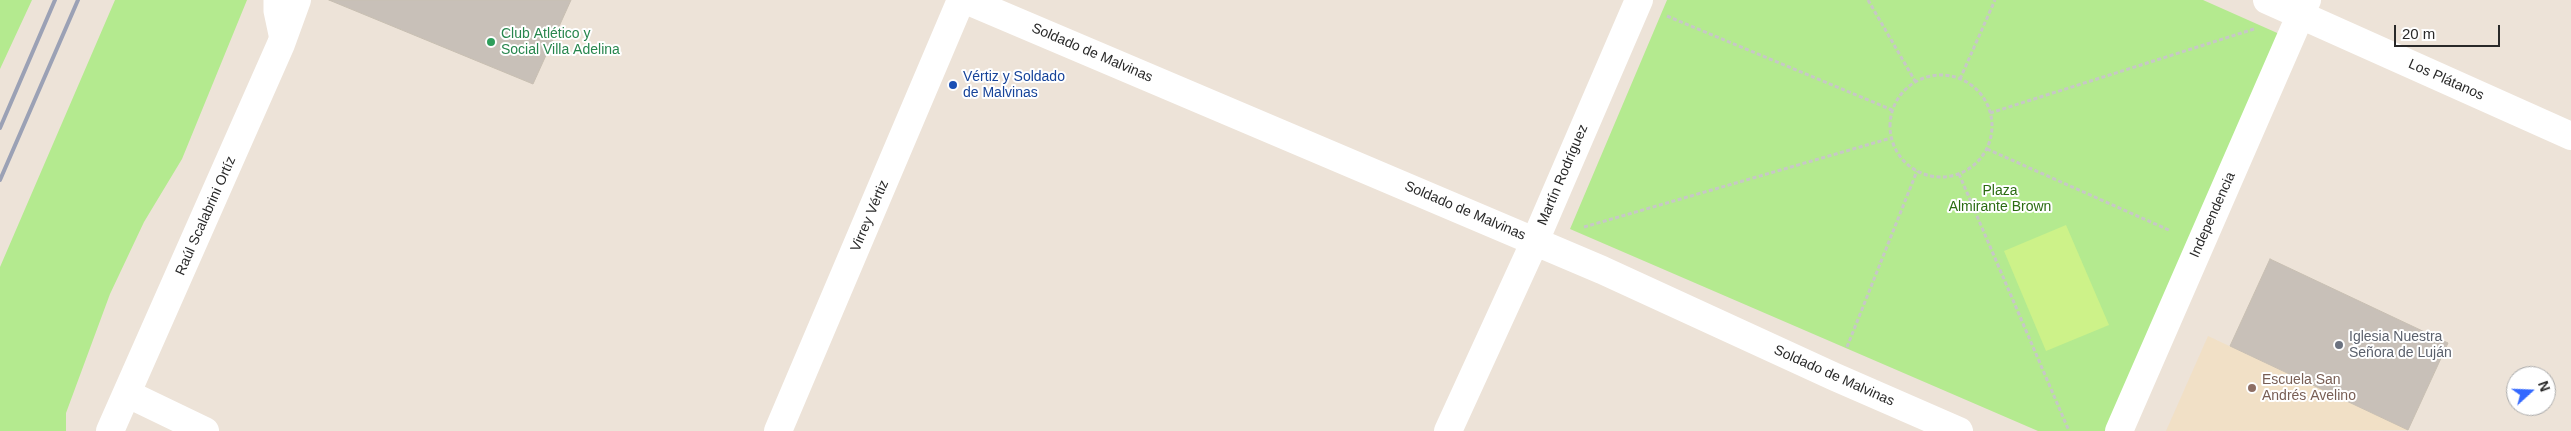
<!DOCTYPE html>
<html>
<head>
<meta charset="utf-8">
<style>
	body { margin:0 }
	#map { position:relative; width:2571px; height:431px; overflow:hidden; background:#ede3d8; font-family:Helvetica,sans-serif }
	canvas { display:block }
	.north { position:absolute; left:2506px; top:366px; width:50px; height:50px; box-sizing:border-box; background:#fff; border:1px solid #a9a9a9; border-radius:50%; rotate:70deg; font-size:14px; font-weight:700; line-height:20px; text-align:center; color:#292929 }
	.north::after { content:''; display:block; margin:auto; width:18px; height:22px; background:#3368ff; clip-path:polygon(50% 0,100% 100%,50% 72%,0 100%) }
	.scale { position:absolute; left:2394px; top:25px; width:106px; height:22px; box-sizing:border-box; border:2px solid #292929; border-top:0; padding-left:6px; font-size:15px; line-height:18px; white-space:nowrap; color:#292929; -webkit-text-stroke:4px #fff; paint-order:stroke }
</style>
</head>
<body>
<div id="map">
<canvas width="2571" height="431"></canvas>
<div class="north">N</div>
<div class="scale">20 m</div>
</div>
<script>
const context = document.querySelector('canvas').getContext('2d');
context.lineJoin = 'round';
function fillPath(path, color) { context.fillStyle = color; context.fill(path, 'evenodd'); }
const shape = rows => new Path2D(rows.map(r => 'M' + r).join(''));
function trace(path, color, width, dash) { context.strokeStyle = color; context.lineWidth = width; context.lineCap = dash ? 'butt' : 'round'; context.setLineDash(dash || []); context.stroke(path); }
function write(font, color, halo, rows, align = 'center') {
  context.font = font + ' Helvetica,sans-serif'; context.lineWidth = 4; context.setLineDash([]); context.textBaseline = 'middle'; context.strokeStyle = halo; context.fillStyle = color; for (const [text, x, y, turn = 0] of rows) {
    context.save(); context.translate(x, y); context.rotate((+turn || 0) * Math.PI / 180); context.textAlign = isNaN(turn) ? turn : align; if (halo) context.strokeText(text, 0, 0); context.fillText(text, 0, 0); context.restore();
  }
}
fillPath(shape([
	[2208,336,2408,430,2166,431]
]), '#f1e0c6');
fillPath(shape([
	[0,0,32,0,0,69],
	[115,0,247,0,182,159,144,222,110,294,66,413,66,431,0,431,0,267],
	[1667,0,2203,0,2284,36,2117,431,2038,431,1570,229]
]), '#b4ea8f');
fillPath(shape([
	[2066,225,2109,325,2046,351,2004,251]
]), '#cdf289');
const building = shape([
	[329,0,571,0,533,84,329,0],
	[2270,259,2448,343,2408,430,2230,346,2270,259]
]);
fillPath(building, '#c8c0b8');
trace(building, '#c8bfb2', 1);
trace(shape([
	[1868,0,1915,81],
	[1667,16,1892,110],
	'1890 126a51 51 0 1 1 102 0a51 51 0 1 1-102 0Z',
	[1960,79,1995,0],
	[1990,113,2254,29],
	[1987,149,2171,231],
	[1959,174,2069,431],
	[1584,227,1891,138],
	[1847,347,1917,171]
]), '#c7c7c7', 3, [4, 2.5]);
trace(shape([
	[274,0,274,11,281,44]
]), '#fff', 21);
trace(shape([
	[966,0,1602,270,1835,377,1959,431],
	[2267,0,2571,136],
	[128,394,205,431],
	[110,431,281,44,297,0],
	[778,431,961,0],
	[1448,431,1535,241,1639,0],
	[2119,431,2307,0]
]), '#fff', 28);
trace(shape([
	[0,128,55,0],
	[0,180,78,0]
]), '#9ba1b5', 4);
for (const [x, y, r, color] of [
	[491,42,5,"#2e9e5b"],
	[953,85,5,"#1a4fb4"],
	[2339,345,5,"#6b7280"],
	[2252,388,5,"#8d6e63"]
]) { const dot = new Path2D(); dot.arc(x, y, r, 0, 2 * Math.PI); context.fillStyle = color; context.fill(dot); trace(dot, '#fff', 2); }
write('14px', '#27864d', '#fff', [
	["Club Atlético y",501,34],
	["Social Villa Adelina",501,50]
], 'left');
write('14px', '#292929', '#fff', [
	["Soldado de Malvinas",1092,53,23],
	["Los Plátanos",2446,80,24],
	["Martín Rodríguez",1563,175,-67],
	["Soldado de Malvinas",1465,211,23],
	["Independencia",2213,215,-66],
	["Raúl Scalabrini Ortíz",206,216,-66],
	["Virrey Vértiz",870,216,-67],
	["Soldado de Malvinas",1834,376,24]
]);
write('14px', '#164399', '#fff', [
	["Vértiz y Soldado",963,77],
	["de Malvinas",963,93]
], 'left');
write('14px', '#2b6c12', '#fff', [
	["Plaza",2000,191],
	["Almirante Brown",2000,207]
]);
write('14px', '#5b616d', '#fff', [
	["Iglesia Nuestra",2349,337],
	["Señora de Luján",2349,353]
], 'left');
write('14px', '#785e54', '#fff', [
	["Escuela San",2262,380],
	["Andrés Avelino",2262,396]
], 'left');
</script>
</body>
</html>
